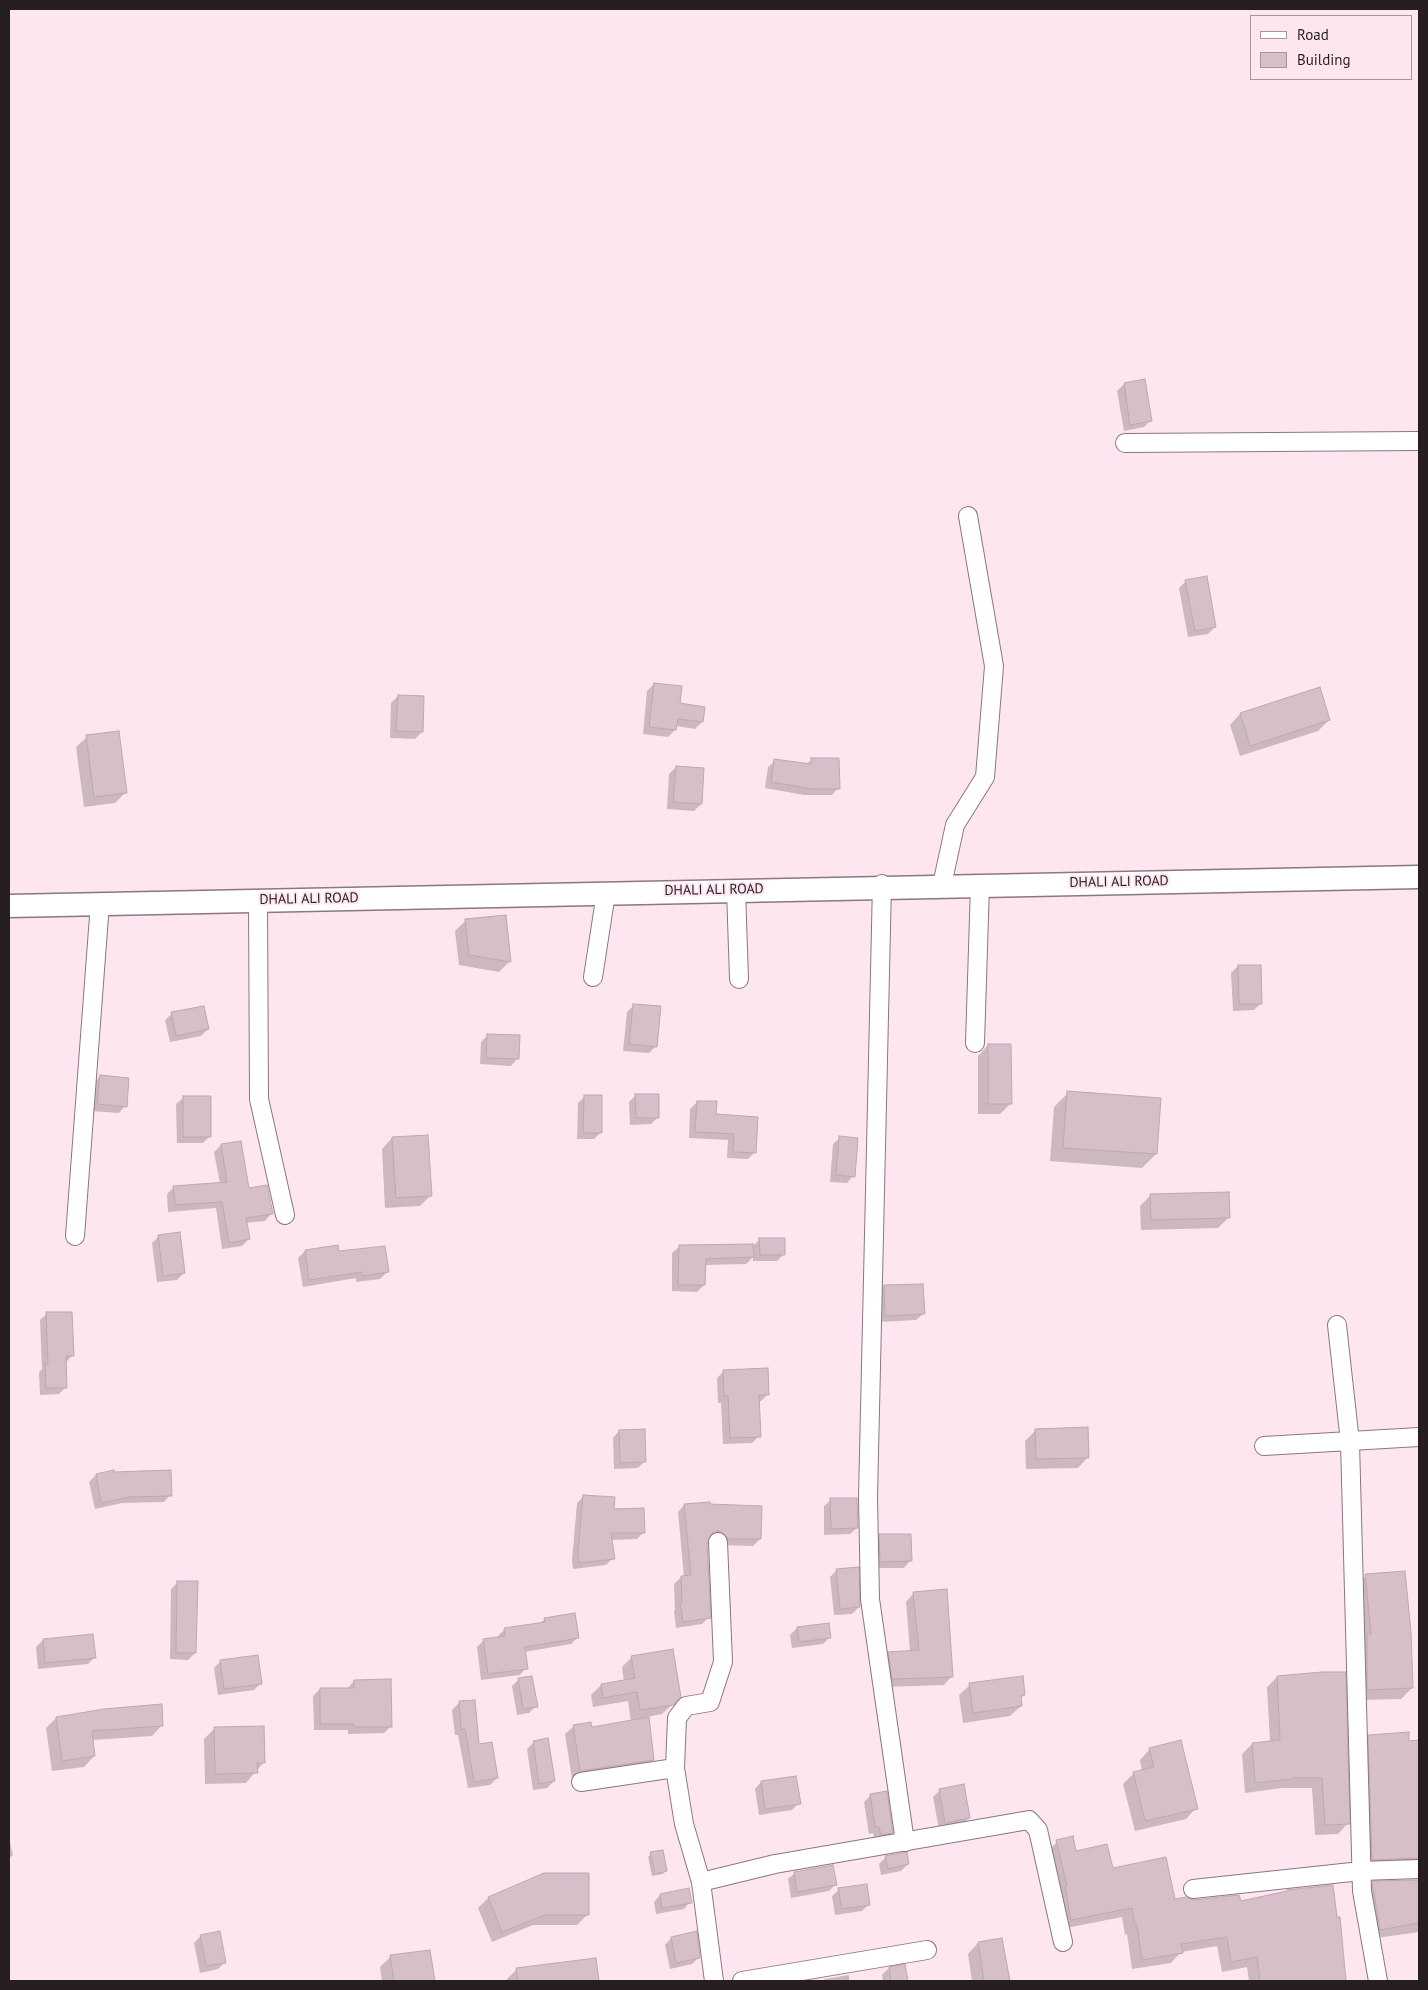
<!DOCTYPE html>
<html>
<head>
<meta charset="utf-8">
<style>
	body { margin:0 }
	#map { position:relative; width:1428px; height:1990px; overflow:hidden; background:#fee6f1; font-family:"PT Sans",sans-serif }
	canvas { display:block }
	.frame { position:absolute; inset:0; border:10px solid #271e22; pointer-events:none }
	.legend { position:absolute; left:1250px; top:15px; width:162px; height:65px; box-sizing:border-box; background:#fee6f1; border:1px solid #a8969e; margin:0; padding:6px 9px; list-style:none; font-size:15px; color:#271e22 }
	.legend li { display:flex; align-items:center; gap:10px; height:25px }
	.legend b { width:25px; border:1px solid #a8969e }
</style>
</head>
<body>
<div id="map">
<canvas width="1428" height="1990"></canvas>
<div class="frame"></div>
<ul class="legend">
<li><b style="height:6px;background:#fff"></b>Road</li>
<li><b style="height:14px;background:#d7bfca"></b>Building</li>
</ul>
</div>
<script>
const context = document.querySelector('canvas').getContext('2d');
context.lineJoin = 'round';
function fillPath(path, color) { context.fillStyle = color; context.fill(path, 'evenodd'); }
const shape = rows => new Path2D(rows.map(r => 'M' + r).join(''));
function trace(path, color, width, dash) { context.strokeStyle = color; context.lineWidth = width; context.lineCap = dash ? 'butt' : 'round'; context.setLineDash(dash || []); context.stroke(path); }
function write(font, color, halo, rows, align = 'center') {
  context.font = font + ' "PT Sans",sans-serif'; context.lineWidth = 4; context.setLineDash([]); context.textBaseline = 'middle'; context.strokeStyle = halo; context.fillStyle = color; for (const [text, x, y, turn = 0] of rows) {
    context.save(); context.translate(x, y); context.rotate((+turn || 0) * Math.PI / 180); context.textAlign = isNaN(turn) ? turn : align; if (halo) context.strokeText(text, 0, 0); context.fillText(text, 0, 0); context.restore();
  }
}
fillPath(shape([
	[1124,384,1151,420,1144,427,1124,431,1117,391],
	[1186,581,1215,627,1208,634,1188,637,1179,588],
	[654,684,678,704,702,722,695,729,676,726,675,730,668,737,643,734,647,691],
	[1319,689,1329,720,1318,731,1240,756,1230,725,1240,714],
	[398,696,422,732,415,739,390,738,391,703],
	[87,737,125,793,115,803,84,807,76,747],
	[812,759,838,788,832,795,804,795,765,788,768,767,775,761,806,765],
	[676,767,701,804,694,811,667,809,669,774],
	[466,920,510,961,499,972,459,965,455,931],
	[1238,966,1261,1003,1254,1010,1233,1011,1231,973],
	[634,1005,656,1046,649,1053,623,1051,627,1012],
	[172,1014,208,1029,201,1036,170,1042,165,1020],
	[488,1035,517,1059,511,1066,480,1064,481,1042],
	[988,1045,1011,1103,1000,1114,978,1114,978,1056],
	[100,1076,125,1106,119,1113,91,1111,94,1083],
	[1068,1093,1156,1154,1142,1168,1050,1161,1054,1107],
	[636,1095,658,1117,651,1124,630,1125,629,1102],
	[585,1096,601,1132,594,1139,577,1139,578,1103],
	[183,1098,210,1136,203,1143,177,1143,176,1104],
	[697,1102,715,1115,755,1152,748,1159,727,1158,728,1140,689,1138,690,1109],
	[392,1138,431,1195,420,1206,385,1208,382,1149],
	[840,1138,853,1176,847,1183,830,1182,833,1144],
	[240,1142,248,1189,271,1214,265,1221,246,1223,249,1239,242,1246,222,1249,216,1208,168,1212,167,1194,174,1187,220,1184,214,1152,221,1145],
	[1151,1195,1229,1217,1218,1228,1141,1230,1140,1206],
	[159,1236,184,1273,177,1280,157,1282,152,1243],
	[760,1239,784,1254,777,1261,753,1261,753,1257,746,1264,704,1265,704,1285,697,1292,672,1291,672,1253,679,1247,752,1247],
	[305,1251,338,1253,387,1272,380,1279,356,1282,356,1278,303,1287,298,1258],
	[884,1286,923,1314,916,1320,879,1322,877,1293],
	[47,1314,73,1355,65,1363,66,1387,59,1394,40,1395,39,1372,42,1369,40,1320],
	[724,1371,767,1395,761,1401,758,1402,759,1436,752,1443,723,1444,721,1403,718,1403,717,1378],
	[1036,1430,1088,1457,1078,1468,1026,1469,1025,1441],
	[619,1431,644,1462,638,1468,614,1469,613,1438],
	[113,1471,113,1473,170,1495,164,1502,122,1503,95,1509,89,1482,96,1475],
	[584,1496,612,1510,643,1533,637,1539,611,1540,613,1558,606,1565,573,1569,572,1560,577,1503],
	[831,1500,857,1528,850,1534,824,1535,824,1506],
	[684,1505,760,1539,753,1546,721,1545,716,1539,708,1538,706,1542,709,1617,702,1624,676,1628,674,1611,675,1610,674,1584,681,1577,684,1577,678,1512],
	[880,1536,910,1561,904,1568,874,1568,873,1542],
	[837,1570,859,1607,852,1614,834,1615,830,1577],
	[1366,1576,1412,1688,1401,1699,1357,1700,1355,1586],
	[178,1582,195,1653,188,1660,170,1659,171,1589],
	[914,1593,952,1676,944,1685,884,1687,880,1661,889,1653,910,1652,906,1602],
	[545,1619,578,1637,571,1644,524,1652,526,1668,520,1675,481,1680,477,1647,484,1640,498,1638,498,1636,505,1629,539,1624],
	[797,1628,830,1637,823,1644,792,1648,790,1635],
	[43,1640,95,1657,88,1664,38,1669,36,1647],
	[632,1657,680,1697,662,1714,647,1717,653,1760,644,1768,572,1779,565,1734,574,1726,590,1728,631,1722,628,1701,593,1707,591,1695,601,1685,624,1682,622,1667],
	[221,1661,261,1683,254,1690,218,1695,214,1668],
	[1277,1677,1348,1823,1338,1834,1315,1835,1312,1788,1282,1788,1245,1793,1242,1754,1252,1744,1270,1742,1267,1687],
	[519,1679,536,1706,529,1713,517,1715,512,1686],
	[354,1681,391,1726,384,1733,348,1734,348,1730,314,1730,313,1696,320,1689,347,1689],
	[970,1685,1024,1695,1020,1699,1021,1706,1010,1716,963,1723,959,1695],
	[474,1701,478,1746,497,1778,490,1785,468,1788,458,1735,455,1735,452,1710,459,1703],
	[56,1718,162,1725,152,1736,92,1740,94,1756,84,1767,52,1771,46,1728],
	[214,1729,263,1763,246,1783,205,1784,204,1739],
	[1369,1736,1408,1742,1419,1741,1419,1866,1363,1868,1360,1745],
	[534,1742,554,1781,547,1788,533,1790,527,1749],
	[1150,1749,1196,1808,1186,1819,1135,1831,1123,1784,1134,1773,1142,1771,1140,1760],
	[761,1782,799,1803,792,1810,759,1815,755,1789],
	[940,1790,969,1818,962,1825,939,1829,933,1797],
	[871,1795,892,1832,885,1839,875,1841,873,1833,869,1834,864,1802],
	[9,1842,10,1842,13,1855,9,1859],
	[1057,1842,1075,1853,1174,1900,1240,1903,1339,1918,1345,1981,1249,1981,1247,1967,1222,1972,1217,1946,1181,1952,1171,1963,1132,1969,1127,1934,1125,1935,1122,1917,1061,1929,1047,1852],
	[651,1854,666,1871,663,1874,652,1876,648,1857],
	[886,1857,908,1864,901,1871,881,1875,879,1864],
	[795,1873,836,1884,829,1891,791,1898,788,1879],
	[1419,1880,1419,1932,1369,1939,1362,1893,1373,1882],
	[839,1890,869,1904,862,1911,835,1915,832,1896],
	[660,1895,690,1902,684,1909,656,1914,654,1902],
	[488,1898,588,1914,577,1925,533,1925,492,1942,478,1908],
	[201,1936,225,1962,218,1969,200,1973,194,1943],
	[671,1938,699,1957,692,1964,670,1969,665,1945],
	[1001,1939,1008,1981,972,1981,968,1954,978,1943],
	[429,1951,433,1981,382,1981,380,1967,391,1956],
	[594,1959,598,1981,507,1981,507,1979,517,1969],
	[904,1966,907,1981,883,1981,882,1975,889,1968],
	[849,1975,849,1981,823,1981,825,1979]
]), '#0003');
const building = shape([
	[1145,379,1152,421,1130,425,1124,383,1145,379],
	[1207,576,1216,627,1195,631,1185,580,1207,576],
	[654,683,682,686,680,703,705,707,703,722,678,719,676,730,649,727,654,683],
	[1320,687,1330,720,1250,746,1240,713,1320,687],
	[398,695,424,696,423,732,396,731,398,695],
	[119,731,127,793,94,797,86,735,119,731],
	[811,758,839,758,840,789,812,789,771,782,774,759,811,764,811,758],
	[676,766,704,768,702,804,673,802,676,766],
	[506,915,511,962,469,955,465,919,506,915],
	[1238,965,1261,965,1262,1004,1239,1004,1238,965],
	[633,1004,661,1006,657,1047,629,1044,633,1004],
	[204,1006,209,1029,176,1036,171,1012,204,1006],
	[487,1034,520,1035,519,1059,486,1058,487,1034],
	[988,1044,1011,1044,1012,1104,988,1104,988,1044],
	[100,1075,129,1078,127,1107,97,1104,100,1075],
	[1067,1091,1161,1098,1157,1154,1063,1148,1067,1091],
	[635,1094,659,1094,659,1118,636,1118,635,1094],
	[584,1095,602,1095,602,1133,583,1133,584,1095],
	[183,1096,211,1096,211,1137,183,1137,183,1096],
	[697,1101,717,1101,716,1114,758,1117,756,1153,733,1152,734,1134,695,1132,697,1101],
	[428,1135,432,1196,396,1198,392,1137,428,1135],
	[839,1136,858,1138,855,1177,836,1175,839,1136],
	[241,1141,249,1188,267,1185,273,1214,246,1218,250,1239,229,1243,222,1202,175,1205,173,1186,227,1182,221,1144,241,1141],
	[1229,1192,1230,1218,1151,1220,1150,1194,1229,1192],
	[180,1232,185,1273,163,1276,158,1235,180,1232],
	[759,1238,785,1238,785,1255,760,1255,759,1238],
	[753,1244,754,1257,706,1259,705,1285,678,1285,679,1245,753,1244],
	[338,1245,339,1251,385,1246,389,1272,362,1276,362,1272,309,1280,305,1250,338,1245],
	[923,1284,925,1314,885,1316,884,1285,923,1284],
	[46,1312,72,1312,74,1356,66,1356,67,1388,46,1388,45,1364,48,1364,46,1312],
	[768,1368,769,1395,759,1395,761,1437,730,1438,728,1396,724,1396,723,1370,768,1368],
	[1088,1427,1089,1458,1036,1459,1035,1429,1088,1427],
	[645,1429,646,1462,620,1463,619,1430,645,1429],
	[114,1470,114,1472,171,1470,172,1496,129,1497,101,1503,96,1474,114,1470],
	[583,1495,615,1497,614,1509,644,1508,645,1533,611,1533,615,1559,579,1563,578,1552,583,1495],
	[830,1498,857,1498,858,1528,831,1529,830,1498],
	[710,1502,710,1504,762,1506,761,1539,728,1539,722,1532,717,1531,712,1533,707,1542,711,1618,683,1622,680,1603,682,1603,681,1576,691,1575,684,1504,710,1502],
	[879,1534,911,1534,912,1561,880,1562,879,1534],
	[859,1567,860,1607,840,1609,836,1569,859,1567],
	[1405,1571,1411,1632,1413,1688,1367,1690,1367,1634,1371,1634,1365,1574,1405,1571],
	[177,1581,198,1581,196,1653,176,1653,177,1581],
	[947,1589,953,1677,892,1679,888,1652,919,1650,913,1592,947,1589],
	[575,1613,579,1638,525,1647,528,1669,488,1674,483,1639,505,1636,504,1628,545,1622,544,1618,575,1613],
	[829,1623,831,1638,799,1642,797,1627,829,1623],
	[93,1634,96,1658,45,1663,43,1639,93,1634],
	[673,1649,681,1697,674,1705,640,1710,637,1692,603,1698,601,1684,635,1678,631,1656,673,1649],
	[258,1655,262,1684,224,1689,220,1660,258,1655],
	[1322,1672,1346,1672,1350,1824,1325,1825,1322,1778,1292,1778,1292,1779,1255,1783,1252,1743,1280,1740,1277,1676,1322,1672],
	[532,1676,538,1707,523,1709,518,1678,532,1676],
	[1023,1676,1025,1695,1021,1696,1022,1706,973,1713,969,1683,1023,1676],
	[391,1679,392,1727,354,1727,354,1724,320,1724,320,1688,354,1688,354,1680,391,1679],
	[475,1700,479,1744,492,1742,498,1778,474,1782,465,1729,461,1729,459,1701,475,1700],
	[162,1704,163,1726,92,1731,95,1756,62,1761,56,1717,104,1709,162,1704],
	[649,1717,654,1760,580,1771,573,1725,591,1722,592,1727,649,1717],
	[264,1726,265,1763,257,1763,258,1773,215,1774,214,1727,264,1726],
	[1409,1732,1409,1741,1419,1740,1419,1858,1372,1860,1368,1735,1409,1732],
	[548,1738,555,1781,539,1784,533,1741,548,1738],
	[1181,1740,1198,1809,1145,1821,1133,1772,1154,1767,1149,1748,1181,1740],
	[796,1776,801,1804,765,1809,761,1781,796,1776],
	[964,1784,970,1818,945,1823,939,1789,964,1784],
	[887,1791,893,1833,881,1835,879,1827,875,1827,870,1794,887,1791],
	[1073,1836,1076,1851,1107,1844,1113,1868,1166,1857,1175,1899,1186,1897,1194,1900,1239,1895,1241,1901,1287,1891,1287,1890,1333,1885,1337,1917,1340,1917,1346,1981,1260,1981,1257,1957,1231,1962,1227,1937,1181,1944,1183,1953,1142,1960,1137,1925,1135,1925,1132,1908,1071,1920,1065,1886,1067,1886,1056,1840,1073,1836],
	[663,1850,667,1871,655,1874,650,1852,663,1850],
	[907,1852,909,1864,888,1869,885,1856,907,1852],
	[833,1865,837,1885,797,1892,794,1872,833,1865],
	[544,1873,589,1873,589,1915,545,1915,502,1932,488,1897,544,1873],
	[1419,1880,1419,1923,1380,1930,1372,1881,1419,1880],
	[867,1884,870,1905,842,1909,838,1888,867,1884],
	[689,1888,692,1903,662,1908,660,1894,689,1888],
	[220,1931,226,1963,206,1966,200,1935,220,1931],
	[697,1931,700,1958,676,1963,671,1937,697,1931],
	[1002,1938,1010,1981,984,1981,978,1942,1002,1938],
	[430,1950,435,1981,394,1981,390,1955,430,1950],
	[596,1958,599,1981,518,1981,516,1968,596,1958],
	[905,1964,908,1981,891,1981,889,1967,905,1964]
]);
fillPath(building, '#d7bfca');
trace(building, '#bea7b2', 1);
const minor = shape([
	[1125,443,1419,441],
	[882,884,868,1497,870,1599,905,1842],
	[942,885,955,825,985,777,994,666,968,516],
	[736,890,739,979],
	[258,900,259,1099,285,1215],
	[593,977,606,893],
	[975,1043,980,885],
	[75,1236,100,903],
	[1337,1325,1350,1442,1362,1891,1378,1981],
	[1264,1446,1419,1437],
	[581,1782,675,1768],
	[701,1882,684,1824,675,1768,677,1718,686,1706,710,1702,723,1662,718,1542],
	[1193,1889,1361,1871,1419,1869],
	[714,1981,701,1882,775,1864,1029,1820,1038,1830,1063,1942],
	[742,1981,927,1950]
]);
const tertiary = shape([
	[9,906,1419,877]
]);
trace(minor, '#8c7680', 20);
trace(tertiary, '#8c7680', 25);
trace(minor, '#fff', 18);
trace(tertiary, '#fff', 22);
write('14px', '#271e22', '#fee6f1', [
	["DHALI ALI ROAD",1119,882,-1],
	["DHALI ALI ROAD",714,890,-1],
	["DHALI ALI ROAD",309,899,-1]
]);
</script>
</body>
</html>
